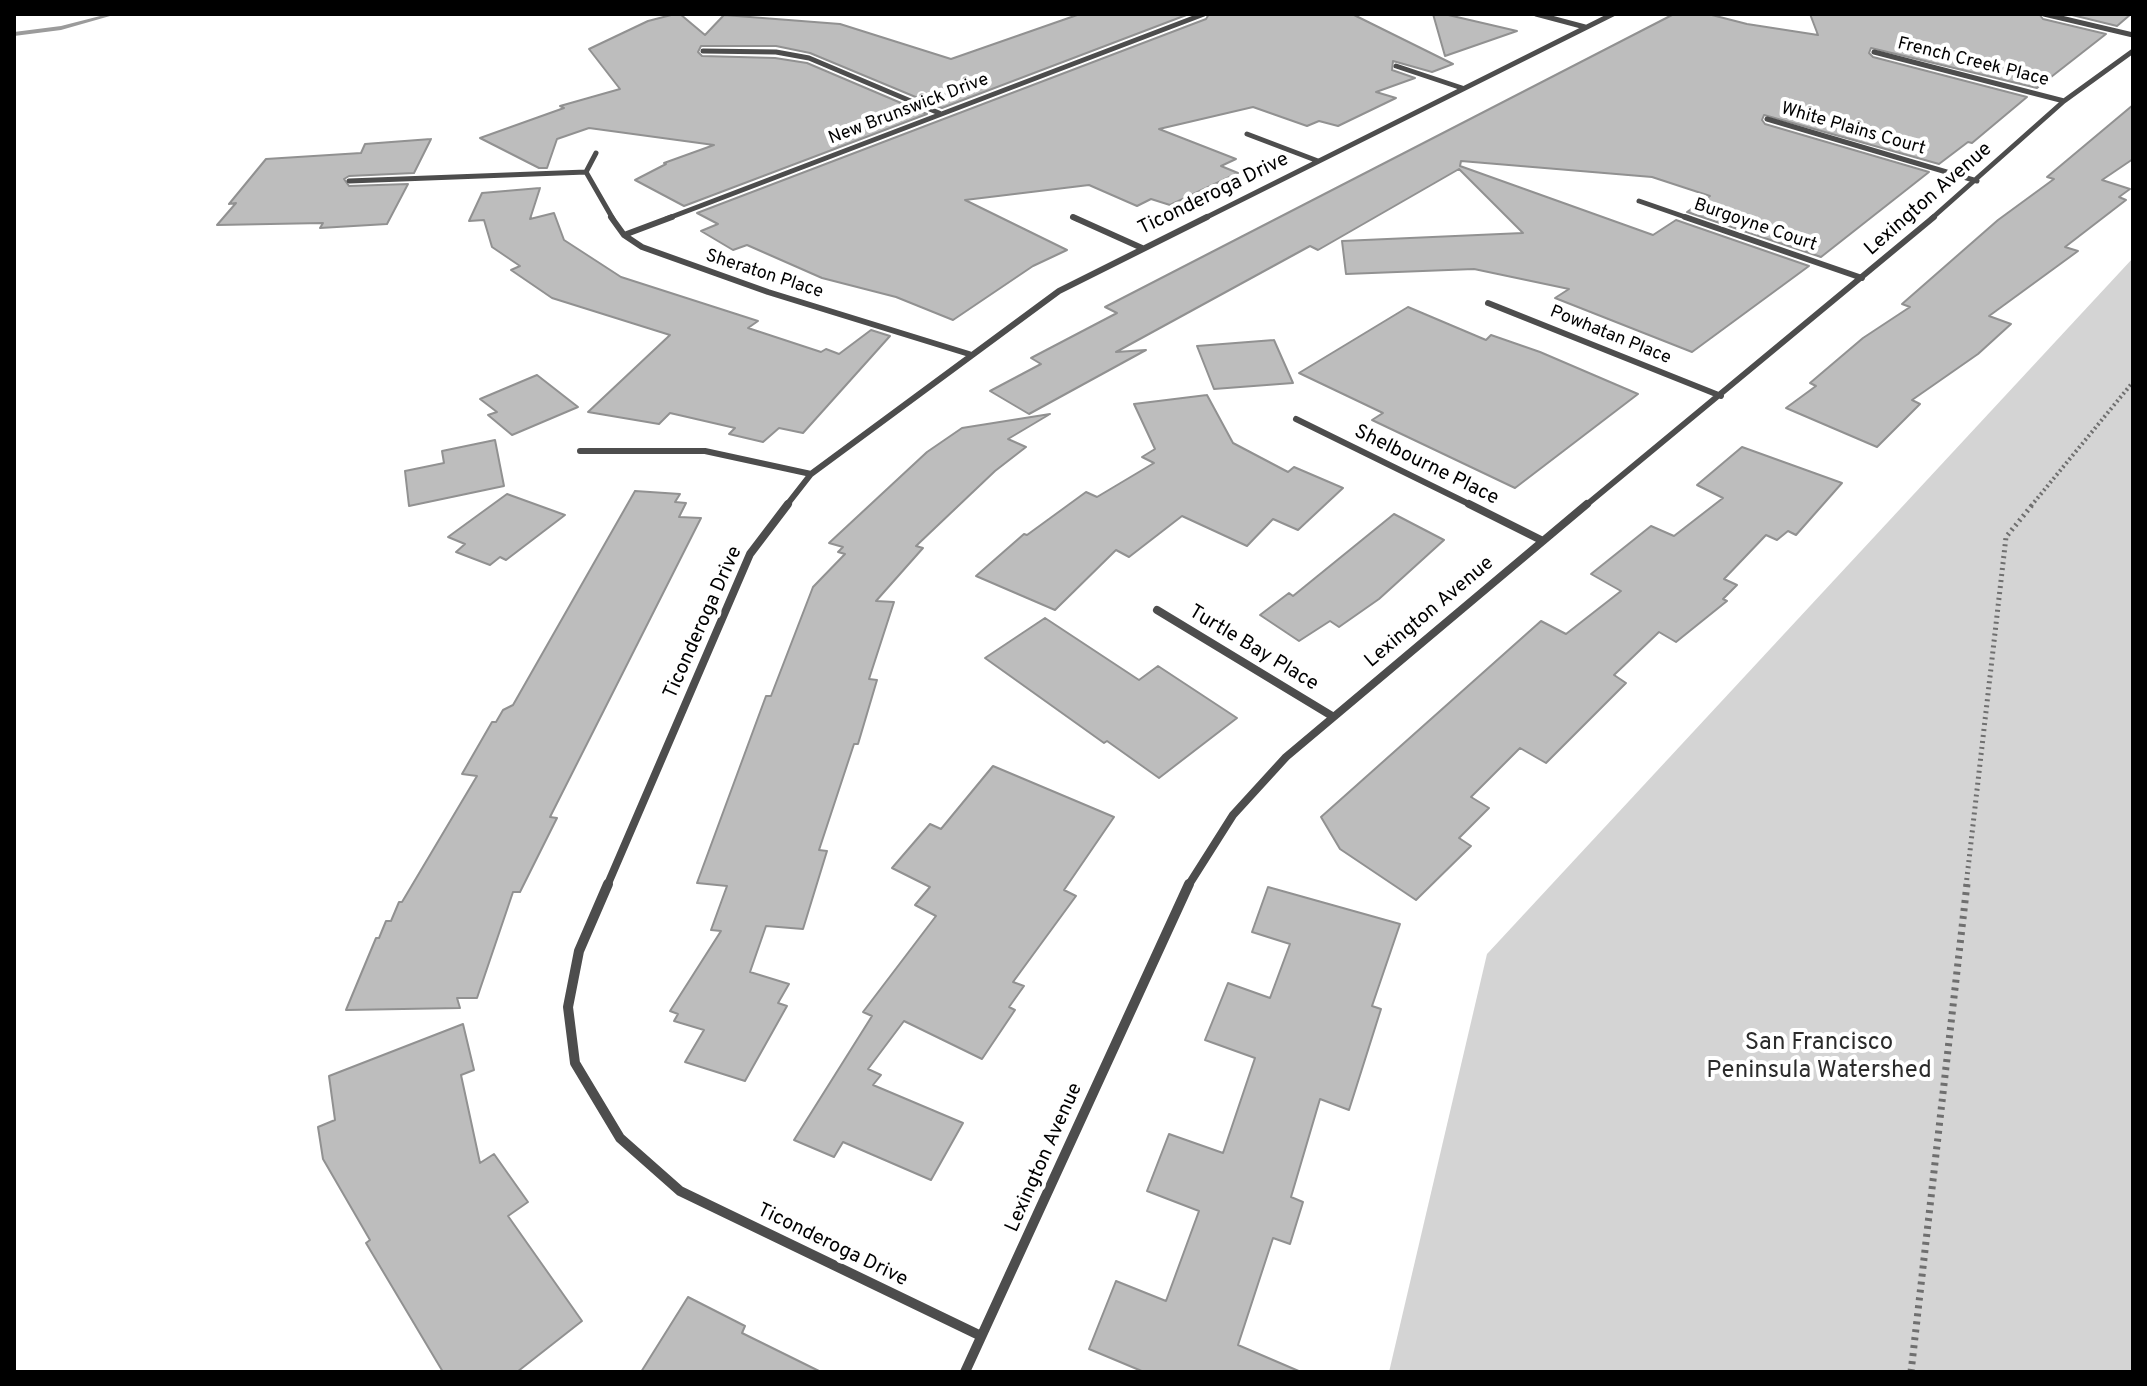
<!DOCTYPE html>
<html>
<head>
<meta charset="utf-8">
<style>
	body { margin:0 }
	#map { position:relative; width:2147px; height:1386px; overflow:hidden; background:#fff; font-family:Overpass,sans-serif }
	canvas { display:block }
	.frame { position:absolute; inset:0; border:16px solid #000; pointer-events:none }
</style>
</head>
<body>
<div id="map">
<canvas width="2147" height="1386"></canvas>
<div class="frame"></div>
</div>
<script>
const context = document.querySelector('canvas').getContext('2d');
context.lineJoin = 'round';
function fillPath(path, color) { context.fillStyle = color; context.fill(path, 'evenodd'); }
const shape = rows => new Path2D(rows.map(r => 'M' + r).join(''));
function trace(path, color, width, dash) { context.strokeStyle = color; context.lineWidth = width; context.lineCap = dash ? 'butt' : 'round'; context.setLineDash(dash || []); context.stroke(path); }
function write(font, color, halo, rows, align = 'center') {
  context.font = font + ' Overpass,sans-serif'; context.lineWidth = 8; context.setLineDash([]); context.textBaseline = 'middle'; context.strokeStyle = halo; context.fillStyle = color; for (const [text, x, y, turn = 0] of rows) {
    context.save(); context.translate(x, y); context.rotate((+turn || 0) * Math.PI / 180); context.textAlign = isNaN(turn) ? turn : align; if (halo) context.strokeText(text, 0, 0); context.fillText(text, 0, 0); context.restore();
  }
}
fillPath(shape([
	[2133,258,2133,1372,1389,1372,1487,954]
]), '#d4d4d4');
fillPath(shape([
	[108,14,117,14,61,30,14,36,14,32,61,26,108,14]
]), '#9b9b9b');
const building = shape([
	[675,14,680,14,705,35,724,15,840,24,951,59,1080,14,1189,14,942,108,810,53,776,46,701,46,698,52,702,56,775,58,807,63,927,114,684,206,635,180,666,164,664,163,714,145,589,128,557,139,547,168,539,168,480,138,564,108,560,106,620,89,589,49,648,21,675,14],
	[1209,14,1352,14,1453,64,1432,72,1393,61,1392,70,1415,78,1376,92,1396,98,1338,126,1319,121,1307,126,1253,107,1159,129,1236,159,1221,166,1238,173,1170,205,1151,199,1137,206,1089,185,965,200,1067,250,1033,266,953,320,896,297,822,278,747,245,733,250,701,231,718,224,697,213,1206,19,1209,14],
	[1433,14,1444,14,1517,31,1445,56,1433,14],
	[1674,14,1708,14,1747,24,1818,35,1810,14,2039,14,2043,19,2106,34,2037,88,1871,48,1869,53,1873,57,2027,97,1972,143,1968,142,1939,164,1764,115,1762,120,1765,124,1929,172,1821,257,1687,212,1710,196,1652,177,1461,161,1460,166,1653,235,1676,220,1809,266,1692,352,1555,298,1569,289,1474,269,1346,274,1342,241,1523,233,1459,169,1318,250,1310,246,1116,352,1146,350,1029,414,990,391,1041,364,1031,358,1117,313,1105,307,1674,14],
	[2068,14,2131,14,2117,26,2068,14],
	[2133,105,2133,159,2102,180,2130,189,2119,197,2126,200,2065,247,2078,251,1989,316,2011,324,1978,354,1912,400,1920,404,1877,447,1786,408,1816,386,1810,383,1863,338,1910,307,1902,304,1998,220,2054,179,2047,177,2133,105],
	[431,139,414,173,349,176,344,179,349,186,408,184,387,224,320,228,323,223,217,225,236,203,229,204,266,159,361,153,365,144,431,139],
	[540,188,530,219,554,213,564,240,621,277,758,321,748,328,821,352,826,349,839,354,871,330,890,336,803,433,779,428,763,442,729,434,735,428,670,413,659,424,588,412,670,335,552,298,511,270,520,266,492,247,484,220,469,221,482,193,540,188],
	[1408,307,1486,340,1491,335,1540,352,1638,394,1515,488,1372,420,1383,413,1299,373,1408,307],
	[1274,340,1293,383,1214,389,1197,346,1274,340],
	[537,375,578,407,512,435,488,415,497,412,480,399,537,375],
	[1207,395,1233,443,1288,472,1294,467,1343,488,1298,530,1273,519,1247,546,1182,516,1129,557,1116,550,1055,610,976,576,1024,534,1027,535,1086,492,1097,497,1154,463,1142,457,1155,449,1134,404,1207,395],
	[1050,414,1008,439,1026,447,995,471,916,546,923,548,876,601,894,602,869,679,877,680,858,744,854,744,819,850,827,851,803,929,766,926,750,972,789,984,778,1003,787,1006,745,1081,685,1062,704,1030,674,1021,678,1014,670,1011,721,931,711,930,727,886,697,883,766,696,771,696,813,587,845,554,838,552,843,547,829,543,927,452,962,428,1050,414],
	[495,440,504,486,409,506,405,471,444,463,442,451,495,440],
	[1742,447,1842,483,1796,535,1788,531,1777,540,1766,535,1724,579,1737,585,1723,599,1727,601,1676,642,1659,632,1614,675,1626,683,1546,763,1520,748,1471,797,1489,808,1459,838,1471,846,1416,900,1340,849,1321,817,1541,621,1566,634,1621,591,1591,574,1651,526,1674,536,1723,498,1697,485,1742,447],
	[635,491,680,494,675,502,686,503,679,517,701,518,550,817,557,818,520,892,513,892,477,998,457,998,460,1008,346,1010,376,938,379,938,386,921,391,921,399,902,402,902,477,776,462,774,492,722,496,722,503,710,513,705,635,491],
	[507,494,565,515,506,560,500,557,490,565,456,552,465,544,448,537,507,494],
	[1394,514,1444,540,1379,599,1339,627,1330,621,1299,641,1260,615,1289,593,1293,596,1394,514],
	[1045,618,1139,680,1158,666,1237,718,1159,778,1107,741,1104,743,985,658,1045,618],
	[993,766,1114,817,1064,890,1076,896,1013,982,1024,986,1009,1007,1015,1010,982,1059,904,1021,868,1069,881,1075,873,1085,963,1123,931,1180,843,1142,834,1157,794,1140,872,1016,863,1012,936,916,915,905,930,887,892,868,930,824,941,829,993,766],
	[1268,887,1400,924,1372,1006,1381,1009,1349,1110,1320,1099,1291,1197,1303,1202,1290,1244,1273,1238,1238,1345,1301,1372,1144,1372,1089,1349,1116,1281,1166,1301,1199,1211,1147,1191,1169,1134,1223,1153,1255,1058,1205,1040,1228,983,1270,998,1290,944,1252,932,1268,887],
	[463,1024,474,1070,461,1075,480,1163,494,1154,528,1202,508,1216,582,1321,517,1372,443,1372,366,1243,370,1240,323,1159,318,1127,335,1120,329,1076,463,1024],
	[688,1297,745,1326,742,1333,821,1372,641,1372,688,1297]
]);
fillPath(building, '#bdbdbd');
trace(building, '#919191', 2);
trace(shape([
	[2031,506,2133,382]
]), '#6f6f6f', 4, [2, 3]);
trace(shape([
	[1966,886,2006,537,2033,504]
]), '#6f6f6f', 5, [2, 4]);
trace(shape([
	[1911,1372,1967,884]
]), '#6f6f6f', 7, [3, 5]);
trace(shape([
	[1536,14,1585,27],
	[2044,14,2133,35],
	[703,51,776,52,809,58,939,113],
	[1874,52,2064,101],
	[1396,66,1462,88],
	[1767,119,1977,181],
	[1247,134,1318,161],
	[586,172,596,153],
	[349,181,586,172,613,219],
	[1639,201,1691,219],
	[1073,217,1077,219],
	[666,219,1204,14],
	[1203,219,1613,14],
	[1931,219,2064,101,2133,51]
]), '#4d4d4d', 5);
trace(shape([
	[611,217,624,235,642,247,768,292,969,354],
	[1073,217,1142,248],
	[1685,217,1862,278],
	[624,235,672,217],
	[1488,303,1721,396],
	[1296,419,1473,506],
	[580,451,705,451,811,474],
	[786,506,811,474,1059,291,1207,217],
	[1585,506,1934,217]
]), '#4d4d4d', 6);
trace(shape([
	[1469,504,1541,540],
	[1157,610,1332,716],
	[607,886,750,554,788,504],
	[1188,886,1233,815,1286,757,1587,504]
]), '#4d4d4d', 8);
trace(shape([
	[608,884,579,951,568,1007,575,1063,620,1138,680,1191,981,1336],
	[965,1372,1189,884]
]), '#4d4d4d', 10);
write('18px', '#000', '#fff', [
	["French Creek Place",1973,63,14],
	["New Brunswick Drive",909,110,-21],
	["White Plains Court",1853,130,16],
	["Burgoyne Court",1755,226,19],
	["Sheraton Place",764,275,18],
	["Powhatan Place",1610,336,22]
]);
write('20px', '#000', '#fff', [
	["Ticonderoga Drive",1214,195,-26],
	["Lexington Avenue",1929,200,-41],
	["Shelbourne Place",1426,466,26],
	["Lexington Avenue",1430,613,-40],
	["Ticonderoga Drive",704,623,-66],
	["Turtle Bay Place",1253,649,31],
	["Lexington Avenue",1045,1158,-66],
	["Ticonderoga Drive",832,1246,26]
]);
write('24px', '#2b2b2b', '#fff', [
	["San Francisco",1819,1044],
	["Peninsula Watershed",1819,1072]
]);
</script>
</body>
</html>
